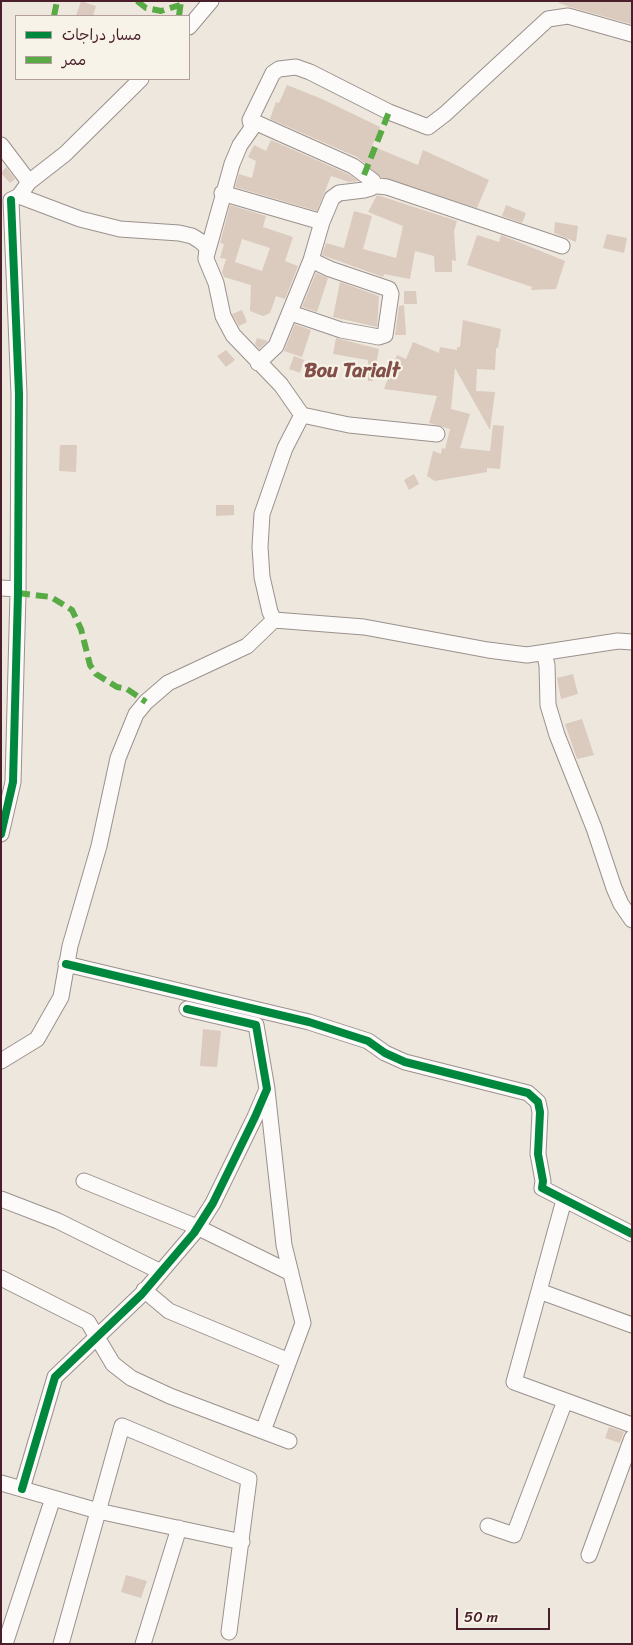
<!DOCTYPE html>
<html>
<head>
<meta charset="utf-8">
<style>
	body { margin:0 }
	#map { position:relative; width:633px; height:1645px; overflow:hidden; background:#eee7dd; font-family:Sriracha,"Playpen Sans Arabic",sans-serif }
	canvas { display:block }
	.frame { position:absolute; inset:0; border:2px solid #4a1f2b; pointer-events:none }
	.legend { position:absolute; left:15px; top:15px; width:175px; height:65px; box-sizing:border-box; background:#f7f3e8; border:1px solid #b29e9c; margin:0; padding:6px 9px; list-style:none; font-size:15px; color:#4a1f2b }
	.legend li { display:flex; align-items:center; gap:10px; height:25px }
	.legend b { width:25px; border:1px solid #b29e9c }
	.scale { position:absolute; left:456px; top:1608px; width:94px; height:22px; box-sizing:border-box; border:2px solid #4a1f2b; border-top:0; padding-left:6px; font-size:15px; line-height:18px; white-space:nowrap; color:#4a1f2b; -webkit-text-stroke:4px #f7f3e8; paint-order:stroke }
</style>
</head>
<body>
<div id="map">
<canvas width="633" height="1645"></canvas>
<div class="frame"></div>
<ul class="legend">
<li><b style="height:6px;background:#00873e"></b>مسار دراجات</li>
<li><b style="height:6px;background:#57aa44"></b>ممر</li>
</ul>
<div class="scale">50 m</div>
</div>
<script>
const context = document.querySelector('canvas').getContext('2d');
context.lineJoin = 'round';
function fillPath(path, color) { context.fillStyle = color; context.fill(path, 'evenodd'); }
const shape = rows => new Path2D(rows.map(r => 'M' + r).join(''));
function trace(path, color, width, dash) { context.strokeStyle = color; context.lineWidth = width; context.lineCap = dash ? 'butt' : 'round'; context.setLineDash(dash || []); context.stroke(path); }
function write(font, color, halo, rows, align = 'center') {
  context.font = font + ' Sriracha,sans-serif'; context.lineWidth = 4.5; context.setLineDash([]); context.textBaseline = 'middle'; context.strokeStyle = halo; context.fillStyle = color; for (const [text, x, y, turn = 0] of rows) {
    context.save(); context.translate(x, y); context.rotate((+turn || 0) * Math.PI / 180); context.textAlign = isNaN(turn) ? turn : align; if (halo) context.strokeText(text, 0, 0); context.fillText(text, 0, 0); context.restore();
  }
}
fillPath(shape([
	[81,1,96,6,93,16,76,16],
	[559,1,632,1,632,21,631,24,570,7,559,3],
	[287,85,322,99,380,127,372,146,418,165,423,150,489,180,477,208,381,177,357,157,270,119,276,102,279,103],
	[271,140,348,174,358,181,349,182,331,176,317,211,235,187,239,174,252,178,256,161,248,157,254,145,266,151],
	[6,167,15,179,10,183,1,173],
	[377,195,457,221,454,231,456,261,452,260,452,272,435,272,434,256,415,251,410,279,384,274,383,277,322,255,326,243,344,248,354,211,372,216,363,249,396,258,403,226,368,212],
	[230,205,266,216,263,227,293,237,285,261,298,266,285,299,276,296,270,313,263,316,250,311,251,285,224,277,222,272,226,259,220,258,224,244,220,243],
	[242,239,270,248,262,271,235,262],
	[506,205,526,213,522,223,502,216],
	[555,222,578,226,576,242,554,233],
	[607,234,627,238,624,253,603,248],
	[477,235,499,242,501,235,565,261,556,289,531,290,532,287,467,265],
	[316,273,328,278,317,312,302,307],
	[340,282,379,296,377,327,333,317],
	[404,291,416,291,417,304,404,304],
	[404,305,406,335,395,335,399,306],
	[242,310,247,322,239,326,232,314],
	[463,320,501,329,498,348,496,348,495,370,477,369,476,391,495,392,490,430,455,368,451,409,470,414,460,448,490,451,493,425,504,426,500,469,487,468,487,472,435,481,427,476,433,451,441,454,442,448,445,449,450,429,429,423,437,396,384,389,397,355,406,359,413,342,439,353,440,347,457,350,457,347,460,347],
	[295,324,311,330,302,357,284,351],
	[257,338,268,341,259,349,255,344],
	[336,338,379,349,373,381,368,381,368,360,333,354],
	[226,350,235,360,226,367,217,356],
	[294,356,304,360,300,373,289,369],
	[60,445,77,445,76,472,59,471],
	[414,474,419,484,409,490,404,480],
	[216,505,234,505,234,515,216,516],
	[573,674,578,694,561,699,557,678],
	[582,719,594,755,577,759,565,724],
	[203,1029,221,1031,217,1067,200,1066],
	[609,1427,624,1432,620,1443,605,1438],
	[126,1575,147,1581,141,1598,121,1592]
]), '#dbcabe');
const street = shape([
	[189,27,211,1],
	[250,120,273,73,279,69,296,67,310,72,389,112,428,127,445,114,548,19,568,16,632,34],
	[1,145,29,182],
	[222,193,322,222],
	[19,196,80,219,120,229,179,233,192,236,200,241,207,247,206,259,216,283,223,316,233,335,281,385,302,415,349,425,437,434],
	[11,200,19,196,29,182,65,154,141,79],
	[206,257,232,164,240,145,252,128,250,120,353,166,373,181,374,184,370,185],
	[291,313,341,330,379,337,385,335,391,294,389,289,330,269,311,260],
	[258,363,276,346,311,260,322,222,332,198,339,193,364,190,371,188,370,185,387,187,562,246],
	[302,415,285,448,262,514,260,547,262,577,270,612,274,620,364,627,488,650,527,655,618,641,632,642],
	[1,588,18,589],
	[544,653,547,665,548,705,557,735,594,828,614,888,621,904,632,920],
	[1,834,13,782,18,593,19,394,11,200],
	[66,964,309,1022,368,1041,385,1053,405,1062,528,1093,538,1102,540,1112,538,1154,543,1181,542,1188,632,1234],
	[1,1061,37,1039,61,997,70,946,99,846,118,758,136,714,146,702,168,683,247,646,274,620],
	[84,1181,197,1227,291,1273],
	[1,1199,58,1221,161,1272],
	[564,1200,514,1382,632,1425],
	[1,1278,88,1322,113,1364,131,1378,170,1396,289,1441],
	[144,1290,169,1311,289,1361],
	[539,1291,632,1325],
	[263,1431,303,1323,284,1245,267,1090],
	[1,1483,98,1511,242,1542],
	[22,1489,55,1377,142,1294,194,1233,213,1203,255,1117,267,1089,256,1025,187,1009],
	[488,1526,514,1535,565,1401],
	[589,1555,632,1438],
	[5,1644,53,1498],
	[61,1644,122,1426,249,1479,229,1632],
	[143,1644,179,1528]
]);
trace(street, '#9b918d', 17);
trace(street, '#fcfbfa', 15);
trace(shape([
	[137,1,146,8,161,11,180,5],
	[54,16,57,1],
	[179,16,181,1],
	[364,175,389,112],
	[18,593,51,597,72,610,81,629,90,665,96,674,117,687,127,689,146,702]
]), '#57aa44', 6, [12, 6]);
trace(shape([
	[1,834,13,782,18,593,19,394,11,200],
	[66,964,309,1022,368,1041,385,1053,405,1062,528,1093,538,1102,540,1112,538,1154,543,1181,542,1188,632,1234],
	[22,1489,55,1377,142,1294,194,1233,213,1203,255,1117,267,1089,256,1025,187,1009]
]), '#00873e', 8);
write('bold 20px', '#834f49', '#f7f3e8', [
	["Bou Tarialt",352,372]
]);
</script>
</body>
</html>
